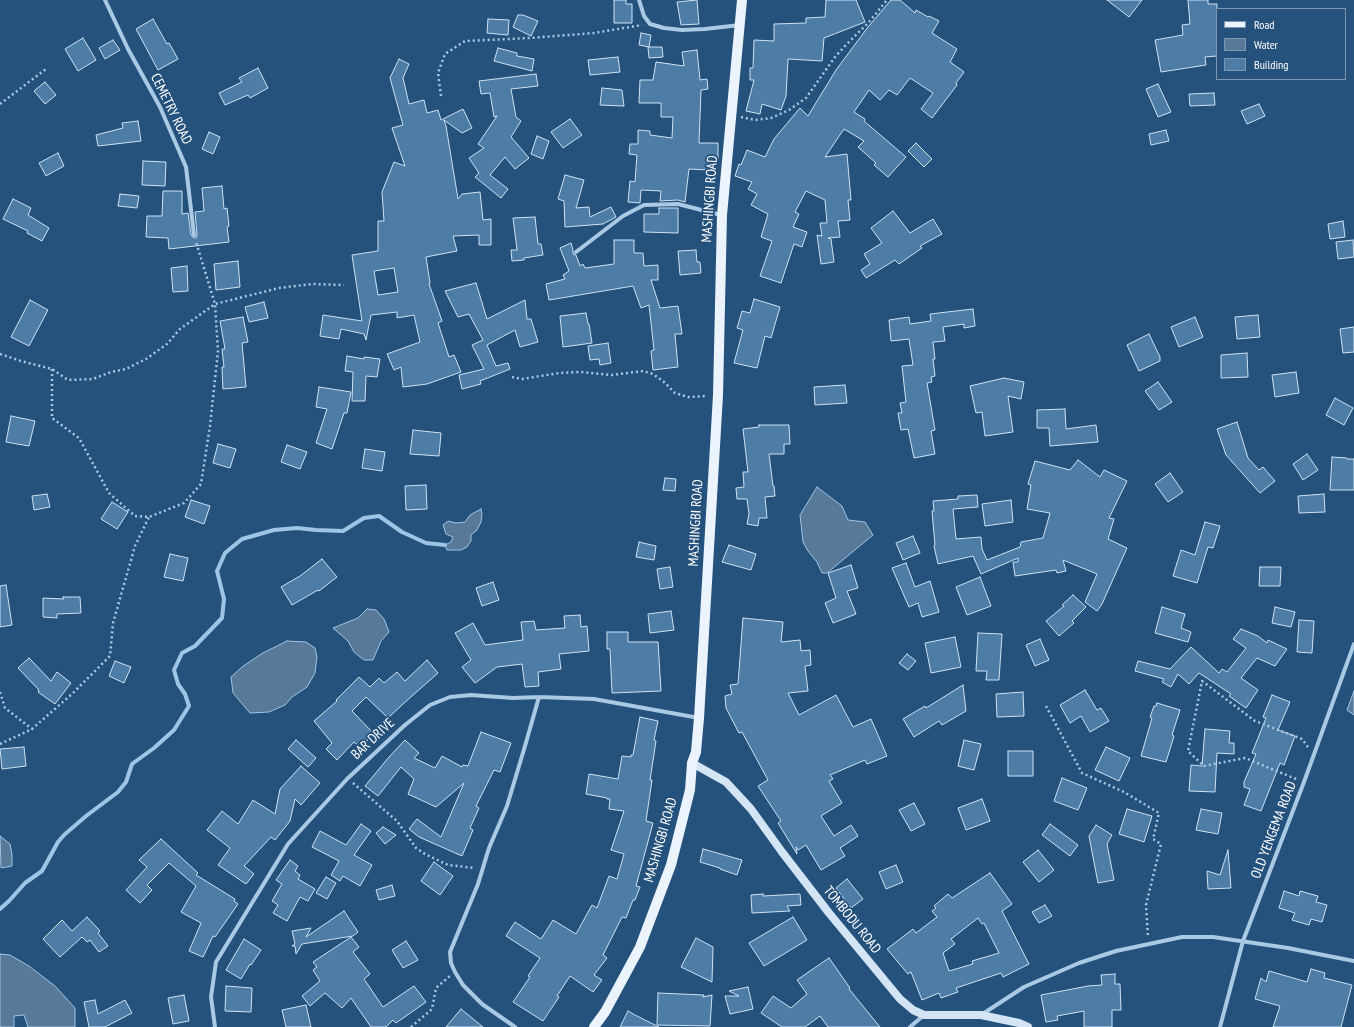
<!DOCTYPE html>
<html>
<head>
<meta charset="utf-8">
<style>
	body { margin:0 }
	#map { position:relative; width:1354px; height:1027px; overflow:hidden; background:#25527d; font-family:"PT Sans Narrow",sans-serif }
	canvas { display:block }
	.legend { position:absolute; left:1216px; top:8px; width:130px; height:72px; box-sizing:border-box; background:#25527d; border:1px solid #7c97b1; margin:0; padding:5px 7px; list-style:none; font-size:12px; color:#fff }
	.legend li { display:flex; align-items:center; gap:8px; height:20px }
	.legend b { width:20px; border:1px solid #7c97b1 }
</style>
</head>
<body>
<div id="map">
<canvas width="1354" height="1027"></canvas>
<ul class="legend">
<li><b style="height:5px;background:#ebf3fd"></b>Road</li>
<li><b style="height:11px;background:#597998"></b>Water</li>
<li><b style="height:11px;background:#4d7ca6"></b>Building</li>
</ul>
</div>
<script>
const context = document.querySelector('canvas').getContext('2d');
context.lineJoin = 'round';
function fillPath(path, color) { context.fillStyle = color; context.fill(path, 'evenodd'); }
const shape = rows => new Path2D(rows.map(r => 'M' + r).join(''));
function trace(path, color, width, dash) { context.strokeStyle = color; context.lineWidth = width; context.lineCap = dash ? 'butt' : 'round'; context.setLineDash(dash || []); context.stroke(path); }
function write(font, color, halo, rows, align = 'center') {
  context.font = font + ' "PT Sans Narrow",sans-serif'; context.lineWidth = 3.5; context.setLineDash([]); context.textBaseline = 'middle'; context.strokeStyle = halo; context.fillStyle = color; for (const [text, x, y, turn = 0] of rows) {
    context.save(); context.translate(x, y); context.rotate((+turn || 0) * Math.PI / 180); context.textAlign = isNaN(turn) ? turn : align; if (halo) context.strokeText(text, 0, 0); context.fillText(text, 0, 0); context.restore();
  }
}
const water = shape([
	[817,487,842,506,848,520,865,522,873,535,827,573,822,573,817,562,808,551,803,542,800,515,817,487],
	[481,509,482,514,481,522,477,530,471,535,471,541,467,547,461,550,447,550,445,545,451,542,453,537,446,534,443,525,448,521,456,523,465,522,470,515,481,509],
	[367,609,376,610,384,619,389,632,381,641,373,660,364,660,354,652,348,641,333,628,358,618,367,609],
	[287,641,306,642,315,648,317,657,315,673,307,687,292,697,285,705,269,712,250,713,233,693,231,677,242,667,261,654,287,641],
	[1354,691,1354,715,1347,710,1354,691],
	[0,836,10,844,12,854,12,866,1,868,0,836],
	[0,954,10,955,29,966,55,986,75,1008,75,1027,28,1027,24,1015,14,1016,14,1027,0,1027,0,954]
]);
fillPath(water, '#597998');
trace(water, '#9ec5e6', 1);
trace(shape([
	[0,909,9,901,25,883,42,871,58,842,64,835,86,816,118,792,126,782,132,764,154,748,174,730,189,706,185,694,178,684,174,670,182,653,195,646,222,618,224,599,217,571,225,553,242,539,274,530,297,528,316,530,343,531,364,518,379,516,402,532,426,543,445,545]
]), '#9ec5e6', 4);
const building = shape([
	[614,0,626,0,626,4,632,4,632,23,614,23,614,0],
	[697,0,699,24,681,25,677,2,697,0],
	[826,0,856,0,865,22,824,38,822,61,788,59,786,96,781,110,762,104,760,114,746,111,754,80,750,80,750,68,753,68,754,40,774,41,774,24,806,23,806,18,825,17,826,0],
	[891,0,900,0,915,13,916,10,928,17,929,16,939,21,932,33,957,49,950,62,964,72,956,83,957,85,932,118,921,109,933,93,910,78,897,95,889,90,880,100,869,90,854,112,865,119,864,121,906,157,888,177,874,165,876,163,858,147,864,141,844,129,825,157,847,154,851,200,848,200,850,220,838,221,840,237,828,238,831,239,834,262,821,264,817,235,822,236,820,223,827,223,825,200,806,191,795,212,799,214,793,227,807,232,802,247,794,244,781,283,760,276,772,241,761,237,768,214,751,205,757,194,748,189,752,182,735,176,739,164,741,165,747,150,765,157,774,139,800,108,808,116,836,70,868,27,891,0],
	[1107,0,1142,0,1129,17,1107,0],
	[1188,0,1208,0,1208,4,1217,4,1217,56,1205,57,1206,65,1161,72,1155,40,1183,35,1182,25,1190,24,1188,0],
	[518,15,523,15,538,21,531,36,513,27,518,15],
	[153,19,167,44,169,43,178,59,158,70,136,29,153,19],
	[488,19,509,20,508,35,487,33,488,19],
	[641,33,651,35,649,47,639,45,641,33],
	[83,38,96,60,78,71,65,49,83,38],
	[113,40,120,50,105,59,99,48,113,40],
	[648,47,662,47,663,57,649,58,648,47],
	[498,48,517,53,517,56,534,59,532,71,494,61,498,48],
	[697,50,700,80,707,79,708,89,701,90,699,143,718,143,718,159,710,159,708,170,689,169,685,202,678,200,660,201,661,191,641,190,640,203,628,202,630,181,635,182,637,155,629,154,630,144,638,144,638,130,650,131,650,135,672,138,673,117,661,117,661,103,639,103,640,80,653,80,656,62,684,66,682,52,697,50],
	[618,57,620,72,590,75,588,60,618,57],
	[399,59,409,64,403,78,409,104,424,100,427,113,438,110,441,120,463,109,472,128,462,133,444,120,446,126,458,199,462,194,480,192,483,220,491,219,491,245,479,245,479,235,453,236,457,251,426,257,430,283,429,284,442,321,438,323,449,357,454,355,461,372,427,384,403,387,401,367,394,370,387,354,420,342,414,315,397,318,397,312,371,315,366,340,364,334,341,329,339,339,320,336,323,315,362,321,352,255,378,251,378,221,384,221,382,192,394,162,405,166,392,128,403,125,390,78,399,59],
	[394,268,398,292,378,295,374,271,394,268],
	[258,68,268,88,250,98,248,95,225,105,219,93,242,82,239,78,258,68],
	[536,74,538,86,511,89,516,117,521,121,511,137,529,158,515,169,505,157,490,175,508,189,501,198,475,177,479,173,469,158,484,148,478,144,497,116,494,117,490,93,481,94,479,81,536,74],
	[45,82,56,95,45,104,34,91,45,82],
	[1158,84,1171,112,1158,117,1146,89,1158,84],
	[602,88,622,90,624,106,600,105,602,88],
	[1214,93,1215,105,1190,106,1189,94,1214,93],
	[1259,104,1265,116,1247,124,1241,111,1259,104],
	[570,119,582,135,563,148,551,132,570,119],
	[138,121,141,141,98,146,96,135,123,128,122,123,138,121],
	[1166,130,1169,141,1151,145,1149,134,1166,130],
	[209,132,220,137,213,154,202,149,209,132],
	[537,136,549,141,543,159,531,154,537,136],
	[916,143,932,159,924,167,908,151,916,143],
	[58,153,64,166,46,176,39,163,58,153],
	[143,161,166,162,165,186,142,185,143,161],
	[565,175,584,180,576,208,589,207,590,217,611,207,616,217,603,224,565,227,564,201,558,199,565,175],
	[222,186,224,209,227,208,229,226,227,227,229,242,169,249,168,238,146,237,147,216,162,216,163,191,182,191,182,214,188,213,191,235,194,238,196,238,197,235,195,212,204,211,202,188,222,186],
	[120,194,139,196,137,208,118,206,120,194],
	[13,199,31,208,28,215,49,228,42,241,27,233,28,231,3,219,13,199],
	[659,208,678,208,678,233,644,232,644,214,659,214,659,208],
	[893,211,910,233,933,219,942,234,920,246,922,248,899,264,895,260,866,278,861,270,870,264,864,254,882,243,871,228,893,211],
	[535,217,538,244,541,244,543,255,524,258,524,260,512,261,511,250,517,250,513,218,535,217],
	[1343,221,1345,237,1330,239,1328,224,1343,221],
	[614,240,634,240,634,253,643,253,644,266,658,265,658,280,651,280,660,308,678,306,682,334,675,334,678,367,653,370,651,351,654,350,649,305,641,308,633,286,549,300,546,284,565,279,563,275,569,271,560,248,571,243,573,250,573,254,576,255,580,266,583,264,585,268,614,264,614,240],
	[1353,240,1354,257,1338,259,1336,242,1353,240],
	[696,250,697,262,700,262,701,273,680,275,678,251,696,250],
	[238,261,240,287,216,290,214,264,238,261],
	[187,266,188,291,173,292,171,268,187,266],
	[476,283,487,319,525,300,527,319,531,319,538,342,520,347,515,330,487,345,496,366,508,363,510,369,480,381,481,384,462,389,459,375,484,369,472,345,483,340,469,314,458,317,445,291,476,283],
	[754,299,780,307,771,338,765,336,757,368,734,363,743,330,737,328,742,311,750,313,754,299],
	[30,300,48,310,29,346,11,337,30,300],
	[264,302,268,318,249,322,245,307,264,302],
	[973,309,975,326,964,328,964,324,943,327,945,341,933,342,935,359,933,359,935,376,931,377,932,382,927,383,935,430,931,431,935,454,914,458,908,429,901,430,898,413,902,413,900,403,906,402,902,366,913,365,909,339,891,341,889,320,909,317,910,324,931,321,930,314,973,309],
	[586,313,588,324,589,324,592,343,563,347,560,316,586,313],
	[1258,315,1260,337,1237,339,1235,317,1258,315],
	[243,317,248,342,242,343,246,387,223,389,222,367,224,367,222,349,225,349,220,321,243,317],
	[1195,317,1203,337,1179,347,1171,327,1195,317],
	[1354,327,1354,352,1343,353,1340,329,1354,327],
	[1149,334,1160,357,1160,361,1139,371,1127,345,1149,334],
	[608,343,611,363,600,365,599,359,590,360,588,346,608,343],
	[1247,353,1248,377,1221,378,1221,355,1247,353],
	[347,356,364,359,364,357,380,359,377,377,366,376,365,401,352,401,353,372,345,371,347,356],
	[1296,372,1299,393,1275,397,1272,375,1296,372],
	[1004,378,1024,382,1021,399,1008,396,1013,432,985,436,982,412,976,413,970,386,1004,378],
	[1158,382,1172,402,1159,410,1145,391,1158,382],
	[845,385,847,403,815,405,814,387,845,385],
	[319,387,351,392,347,413,344,413,332,449,316,443,327,409,316,407,319,387],
	[1335,398,1353,408,1344,425,1326,415,1335,398],
	[1065,409,1066,429,1096,425,1098,442,1050,446,1049,428,1037,428,1037,410,1065,409],
	[11,416,35,421,29,446,6,442,11,416],
	[1237,422,1248,458,1259,470,1263,467,1275,481,1260,493,1226,455,1217,429,1237,422],
	[759,425,789,425,790,444,784,444,784,454,769,454,773,486,774,486,775,496,765,497,767,518,759,518,758,526,747,524,749,514,747,499,737,499,736,488,744,487,743,472,748,472,743,429,759,427,759,425],
	[413,430,441,433,439,456,410,454,413,430],
	[218,444,236,449,230,468,213,463,218,444],
	[287,445,307,452,300,469,281,462,287,445],
	[365,449,385,452,382,471,362,468,365,449],
	[1307,454,1318,470,1303,480,1293,464,1307,454],
	[1332,457,1347,458,1347,459,1354,459,1354,490,1330,490,1332,457],
	[1078,460,1100,477,1104,470,1127,481,1109,518,1114,519,1108,539,1127,548,1102,604,1097,611,1085,602,1097,574,1063,560,1066,571,1057,573,1056,570,1015,576,1013,562,1018,562,1018,558,981,574,973,556,938,564,934,546,935,545,932,511,934,511,933,501,958,499,958,496,977,495,978,507,953,509,956,539,981,537,982,549,987,560,1020,547,1021,542,1043,538,1050,513,1027,509,1031,485,1028,484,1035,461,1070,470,1078,460],
	[1170,473,1183,492,1168,502,1155,484,1170,473],
	[665,478,676,479,675,491,663,490,665,478],
	[426,485,427,509,406,510,405,486,426,485],
	[47,494,50,507,34,510,32,496,47,494],
	[1324,494,1325,512,1299,513,1298,496,1324,494],
	[191,500,210,506,204,524,185,517,191,500],
	[1011,500,1013,522,985,526,982,504,1011,500],
	[112,502,128,512,117,529,101,519,112,502],
	[1205,522,1220,526,1213,548,1208,547,1197,583,1173,576,1181,550,1195,555,1205,522],
	[913,536,920,553,903,560,896,543,913,536],
	[639,542,656,546,654,560,636,557,639,542],
	[729,545,756,554,751,570,722,562,729,545],
	[170,554,188,558,183,581,164,577,170,554],
	[322,559,337,577,319,591,318,590,292,605,281,587,300,576,322,559],
	[906,563,915,587,930,581,939,612,922,617,918,603,909,607,892,568,906,563],
	[851,565,858,588,847,591,856,614,833,623,825,603,836,598,828,573,851,565],
	[670,567,673,587,660,589,657,569,670,567],
	[1260,567,1281,567,1280,586,1259,586,1260,567],
	[980,577,991,606,967,615,956,587,980,577],
	[493,582,499,600,482,606,476,588,493,582],
	[6,585,12,625,0,627,0,586,6,585],
	[1073,595,1086,607,1072,621,1074,623,1059,636,1046,621,1064,606,1062,605,1073,595],
	[63,597,80,597,81,613,57,614,57,618,43,617,43,598,64,599,63,597],
	[1162,607,1185,614,1181,628,1191,632,1188,642,1155,633,1162,607],
	[1275,607,1295,612,1291,627,1272,623,1275,607],
	[671,611,674,630,650,633,648,614,671,611],
	[580,615,581,627,587,626,589,651,559,654,561,669,538,672,539,686,525,687,522,664,497,667,475,683,462,667,471,660,455,633,473,623,485,645,523,640,521,622,534,621,536,630,565,628,564,616,580,615],
	[743,618,783,622,781,642,800,640,801,651,810,650,811,665,805,666,808,691,788,693,799,715,836,695,853,727,871,719,887,756,867,764,865,760,830,775,833,779,829,781,842,803,821,816,834,836,851,825,858,836,840,848,845,856,821,870,806,845,798,850,796,847,797,854,778,823,781,821,758,786,768,780,742,732,739,733,726,708,725,696,732,694,730,685,738,684,743,618],
	[1299,620,1314,621,1312,653,1297,652,1299,620],
	[1241,629,1258,636,1267,643,1268,640,1287,649,1275,666,1257,658,1241,678,1258,690,1246,708,1229,696,1231,694,1199,673,1189,684,1178,674,1171,687,1162,682,1164,679,1135,671,1138,661,1170,669,1191,647,1219,673,1222,669,1227,672,1246,648,1233,639,1241,629],
	[607,632,628,632,628,642,658,642,661,691,612,693,610,649,607,649,607,632],
	[978,633,1002,634,999,680,986,680,987,671,976,671,978,633],
	[955,637,961,667,931,673,925,643,955,637],
	[1040,639,1049,660,1035,666,1026,645,1040,639],
	[907,654,916,661,908,670,899,663,907,654],
	[29,658,51,681,57,672,71,683,55,704,38,692,39,690,18,668,29,658],
	[427,660,438,673,403,704,388,718,366,697,352,711,374,734,360,748,354,742,337,760,326,749,332,743,314,721,337,701,336,700,359,677,370,687,379,678,384,683,397,672,405,681,427,660],
	[115,661,131,667,124,683,109,676,115,661],
	[963,685,966,711,942,725,939,721,914,737,903,719,925,706,926,708,963,685],
	[1085,690,1097,710,1101,708,1109,721,1090,732,1081,716,1070,723,1060,705,1085,690],
	[1023,692,1024,716,997,717,996,694,1023,692],
	[1272,695,1290,702,1278,730,1295,736,1284,765,1280,763,1261,811,1244,805,1250,789,1244,787,1244,782,1256,754,1252,753,1266,718,1263,717,1272,695],
	[1157,703,1180,710,1172,735,1174,736,1166,762,1141,756,1152,718,1150,717,1154,706,1156,706,1157,703],
	[640,717,658,721,654,740,656,741,650,780,652,780,646,821,653,823,636,886,640,887,635,900,633,900,626,918,622,917,603,955,607,958,594,975,602,980,593,992,570,976,557,996,559,997,543,1021,513,1002,530,977,528,976,540,958,506,936,515,922,541,939,553,920,576,934,592,905,597,908,609,876,617,879,624,854,611,850,624,811,609,809,610,799,607,799,607,798,586,794,589,774,618,779,622,756,631,757,631,755,633,755,640,717],
	[1205,729,1230,731,1229,743,1234,743,1234,754,1217,753,1215,792,1189,791,1191,765,1202,766,1205,729],
	[481,732,511,743,500,772,494,770,476,806,479,808,470,828,473,830,462,856,419,837,409,829,417,819,441,837,464,783,436,807,408,794,414,779,401,767,378,796,365,786,389,757,405,740,419,753,414,758,435,768,442,756,462,767,463,765,468,766,481,732],
	[296,740,316,758,308,767,288,749,296,740],
	[964,740,981,744,974,770,958,766,964,740],
	[24,747,26,766,2,769,0,749,24,747],
	[1106,747,1130,758,1119,781,1095,770,1106,747],
	[1008,751,1033,751,1033,776,1008,776,1008,751],
	[301,766,320,783,301,805,295,799,290,821,275,840,271,837,244,866,254,874,246,884,218,865,230,848,207,830,222,811,238,824,253,800,275,814,280,789,301,766],
	[1062,778,1087,788,1078,810,1054,801,1062,778],
	[982,799,990,821,966,830,958,808,982,799],
	[914,803,925,824,911,831,899,810,914,803],
	[1127,809,1152,816,1144,842,1119,834,1127,809],
	[1201,809,1222,813,1218,834,1196,830,1201,809],
	[361,824,371,831,354,855,372,865,360,886,343,876,340,881,331,875,339,861,312,847,320,831,346,845,361,824],
	[1050,824,1078,845,1070,856,1042,835,1050,824],
	[1096,825,1112,835,1107,844,1114,880,1098,883,1089,836,1096,825],
	[383,827,396,835,385,844,376,833,383,827],
	[161,839,198,873,196,875,235,899,234,901,238,904,215,937,213,936,203,957,189,951,201,923,181,912,196,886,169,863,147,885,152,890,140,903,126,890,147,867,139,860,161,839],
	[703,849,742,860,737,875,720,869,720,868,700,862,703,849],
	[1038,850,1054,870,1039,882,1023,862,1038,850],
	[1228,850,1231,888,1208,889,1207,871,1220,875,1228,850],
	[290,860,298,866,295,871,300,875,298,879,315,889,308,901,300,897,287,921,273,913,278,905,272,901,282,884,276,880,290,860],
	[434,862,453,876,440,895,421,881,434,862],
	[896,865,903,882,886,889,879,872,896,865],
	[990,873,1012,904,1002,911,1029,964,1003,977,1001,973,956,988,958,992,941,998,939,993,922,1000,911,972,908,974,887,949,913,929,916,933,937,917,932,911,936,908,934,906,948,894,952,898,990,873],
	[978,918,982,924,984,923,999,953,972,961,973,964,949,971,943,953,955,944,951,939,978,918],
	[326,877,336,883,327,899,316,893,326,877],
	[847,879,863,899,851,908,836,888,847,879],
	[392,885,395,896,379,900,376,890,392,885],
	[1284,891,1299,896,1300,891,1318,896,1316,902,1327,905,1322,922,1311,919,1309,925,1292,920,1295,913,1279,908,1284,891],
	[763,894,763,896,800,894,801,905,787,906,790,911,752,913,751,895,763,894],
	[1045,905,1052,916,1039,923,1032,912,1045,905],
	[344,911,358,932,353,936,302,944,296,954,295,946,292,946,295,944,292,931,311,928,306,937,344,911],
	[87,917,100,931,98,933,108,946,99,952,90,940,87,942,82,937,60,957,43,939,62,920,72,931,87,917],
	[793,917,807,940,764,966,749,943,793,917],
	[351,937,359,947,353,952,370,974,364,979,383,1007,414,986,426,1002,396,1023,393,1020,386,1027,371,1027,351,998,342,1008,325,993,310,1006,302,996,320,981,313,970,317,967,313,962,351,937],
	[696,938,713,947,712,982,681,967,696,938],
	[244,939,261,950,251,965,250,964,241,979,226,970,244,939],
	[406,941,418,960,403,968,392,950,406,941],
	[829,958,850,988,849,989,880,1027,828,1027,820,1016,805,1027,782,1027,761,1013,773,996,791,1008,807,994,797,980,829,958],
	[1311,969,1325,973,1324,978,1352,985,1341,1027,1273,1027,1280,1006,1255,999,1261,978,1266,982,1269,971,1307,982,1311,969],
	[1115,974,1115,984,1120,984,1121,1010,1112,1010,1112,1027,1084,1027,1084,1011,1057,1016,1058,1020,1046,1022,1041,995,1088,986,1102,985,1101,975,1115,974],
	[226,986,252,988,251,1012,225,1011,226,986],
	[748,987,753,1009,730,1014,725,996,739,996,729,991,748,987],
	[658,993,704,995,703,997,712,995,710,1026,657,1025,658,993],
	[184,995,189,1021,173,1024,168,998,184,995],
	[95,1000,98,1014,125,1000,132,1013,105,1027,89,1027,84,1002,95,1000],
	[306,1005,311,1027,286,1027,282,1010,306,1005],
	[461,1009,483,1027,446,1027,461,1009],
	[628,1011,635,1015,659,1027,620,1027,628,1011]
]);
fillPath(building, '#4d7ca6');
trace(building, '#cde2f4', 1);
trace(shape([
	[441,96,438,73,445,54,465,41,530,38,594,33,642,25],
	[0,104,46,69],
	[741,117,755,120,771,118,789,110,806,98,835,57,845,46,869,22,887,0],
	[0,354,21,361,52,369,68,380,93,379,111,372,126,369,146,359,167,344,180,329,215,304,279,288,312,284,344,285],
	[52,369,52,418,79,438,109,493,135,516,149,517,184,503,201,484,210,426,218,351,215,304,196,242],
	[512,377,522,379,559,373,580,372,612,375,643,371,653,374,664,382,675,393,688,397,707,396],
	[0,692,5,708,32,729],
	[1046,706,1082,773,1124,792,1159,813,1153,839,1161,844,1146,905,1148,937],
	[0,744,32,729,72,694,110,656,113,623,135,546,149,517],
	[1296,779,1245,758,1204,766,1188,751,1202,681,1255,721,1302,739,1308,747],
	[353,783,397,821,416,848,425,854,448,865,475,868],
	[411,1027,432,1009,436,988,450,976]
]), '#aac9e5', 2.5, [2, 3]);
trace(shape([
	[105,0,128,49,160,107,186,167,194,235],
	[639,0,644,16,650,24,664,28,682,30,705,29,740,25],
	[576,252,623,216,644,205,678,204,721,215],
	[981,1015,1024,987,1079,963,1116,951,1182,937,1213,937,1288,948,1354,961],
	[215,1027,211,997,216,962,288,844,347,779,405,725,430,705,450,697,471,695,513,698,539,697,594,699,699,718],
	[515,1027,482,1004,463,985,455,972,451,963,450,952,478,884,489,848,507,806,525,746,539,697],
	[910,1027,924,1015],
	[1220,1027,1243,941,1304,782,1354,644]
]), '#aac9e5', 4);
trace(shape([
	[692,763,726,782,751,809,782,852,829,913,900,999,913,1010,924,1015,981,1015,1019,1023,1028,1027]
]), '#d3e4f5', 8);
trace(shape([
	[594,1027,605,1012,640,947,671,865,690,790,692,763,696,752,699,718,718,395,722,215,742,0]
]), '#ebf3fd', 10);
write('14px', '#fff', '#25527d', [
	["CEMETRY ROAD",171,109,64],
	["MASHINGBI ROAD",710,199,-86],
	["MASHINGBI ROAD",696,523,-87],
	["BAR DRIVE",373,739,-43],
	["OLD YENGEMA ROAD",1274,830,-69],
	["MASHINGBI ROAD",661,840,-74],
	["TOMBODU ROAD",852,920,51]
]);
</script>
</body>
</html>
